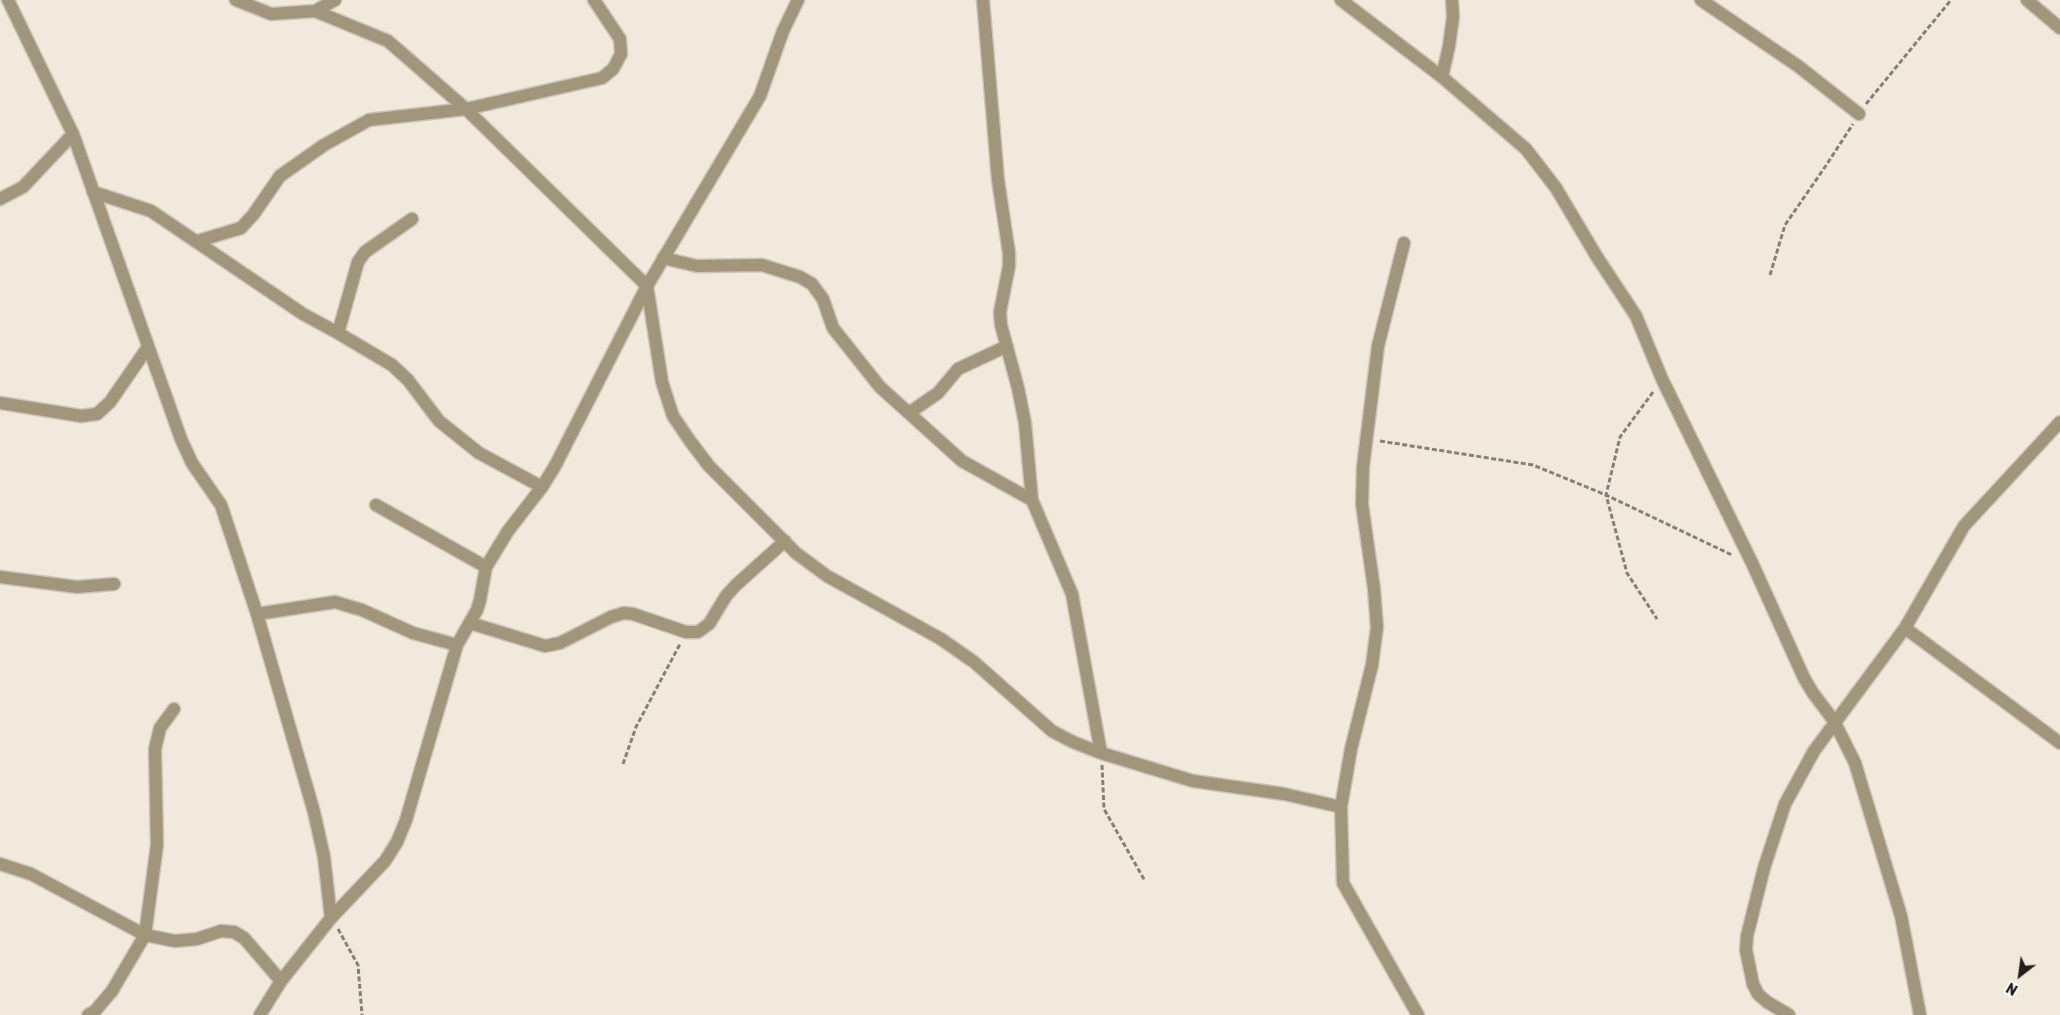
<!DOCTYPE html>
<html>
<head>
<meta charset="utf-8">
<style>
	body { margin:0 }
	#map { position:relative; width:2060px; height:1015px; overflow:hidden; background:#f2e9dd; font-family:Rubik,sans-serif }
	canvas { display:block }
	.north { position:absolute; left:1995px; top:950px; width:50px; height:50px; -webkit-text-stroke:4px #fff; paint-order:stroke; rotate:210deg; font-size:14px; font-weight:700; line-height:20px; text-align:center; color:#221f1b }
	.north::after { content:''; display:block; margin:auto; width:18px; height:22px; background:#221f1b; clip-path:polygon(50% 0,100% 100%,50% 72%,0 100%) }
</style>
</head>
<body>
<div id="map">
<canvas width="2060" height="1015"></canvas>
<div class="north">N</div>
</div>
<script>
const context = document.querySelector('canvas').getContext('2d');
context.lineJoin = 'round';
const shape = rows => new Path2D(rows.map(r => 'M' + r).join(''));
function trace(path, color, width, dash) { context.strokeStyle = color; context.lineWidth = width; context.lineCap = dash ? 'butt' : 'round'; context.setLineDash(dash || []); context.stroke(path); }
const minor = shape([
	[8,0,73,134,181,439,192,463,221,505,257,614,314,812,324,857,331,918,281,981,260,1015],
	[236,0,271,14,315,11,335,0],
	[798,0,783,31,760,96,647,286,662,382,673,416,690,441,709,466,796,553,827,576,941,639,974,662,1052,731,1073,742,1101,753,1193,781,1284,794,1341,807],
	[983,0,998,180,1009,253,1009,266,1000,312,1001,325,1018,388,1025,423,1032,500,1072,594,1101,753],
	[1341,0,1442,77,1526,149,1556,188,1597,257,1636,316,1662,379,1753,565,1804,678,1813,693,1834,721,1855,763,1901,916,1920,1015],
	[1701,0,1798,66,1859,114],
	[2027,0,2060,28],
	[315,11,388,41,466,109,647,286,555,466,542,487,508,531,486,567,480,600,477,610,457,645,406,820,397,842,385,861,331,918],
	[1442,77,1449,46,1453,17,1452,0],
	[93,192,151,211,303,314,338,333],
	[0,199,23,187,73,134],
	[412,219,365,252,358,262,338,333,392,365,408,380,439,421,479,453,542,487],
	[198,241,241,228,253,215,280,176,324,145,369,120,466,109,602,78,613,69,621,54,620,39,594,0],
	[1404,243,1378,346,1363,467,1362,504,1374,589,1377,627,1372,665,1351,749,1341,807,1343,883,1418,1015],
	[663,258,697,266,762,265,800,277,812,284,823,299,833,328,880,387,962,461,1032,500],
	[0,403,81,416,97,414,110,402,148,347],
	[909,413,938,393,958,369,1007,346],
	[376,505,486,567],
	[0,577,77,587,114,584],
	[257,614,335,602,362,610,413,633,457,645],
	[470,623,545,646,560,643,611,617,624,613,633,614,686,632,698,632,709,624,726,596,736,585,785,541],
	[1905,628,2060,743],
	[0,864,31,874,145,935,175,941,197,939,221,931,234,932,244,938,281,981],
	[88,1015,95,1011,112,991,145,935,157,845,155,749,160,728,174,709],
	[1789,1015,1767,1002,1758,994,1753,984,1746,950,1747,936,1764,868,1785,804,1814,751,1905,628,1964,526,2060,422]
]);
trace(minor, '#cdc5ba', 15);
trace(shape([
	[1866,104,1951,0],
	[1770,275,1785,225,1825,167,1853,124],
	[1653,392,1620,437,1606,495,1627,573,1657,619],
	[1380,441,1533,465,1606,495,1732,555],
	[623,764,636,727,680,644],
	[1102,765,1104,809,1145,881],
	[338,929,358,965,362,1015]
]), '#868079', 3, [5, 2.5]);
trace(minor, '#a1967b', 12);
</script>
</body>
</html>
